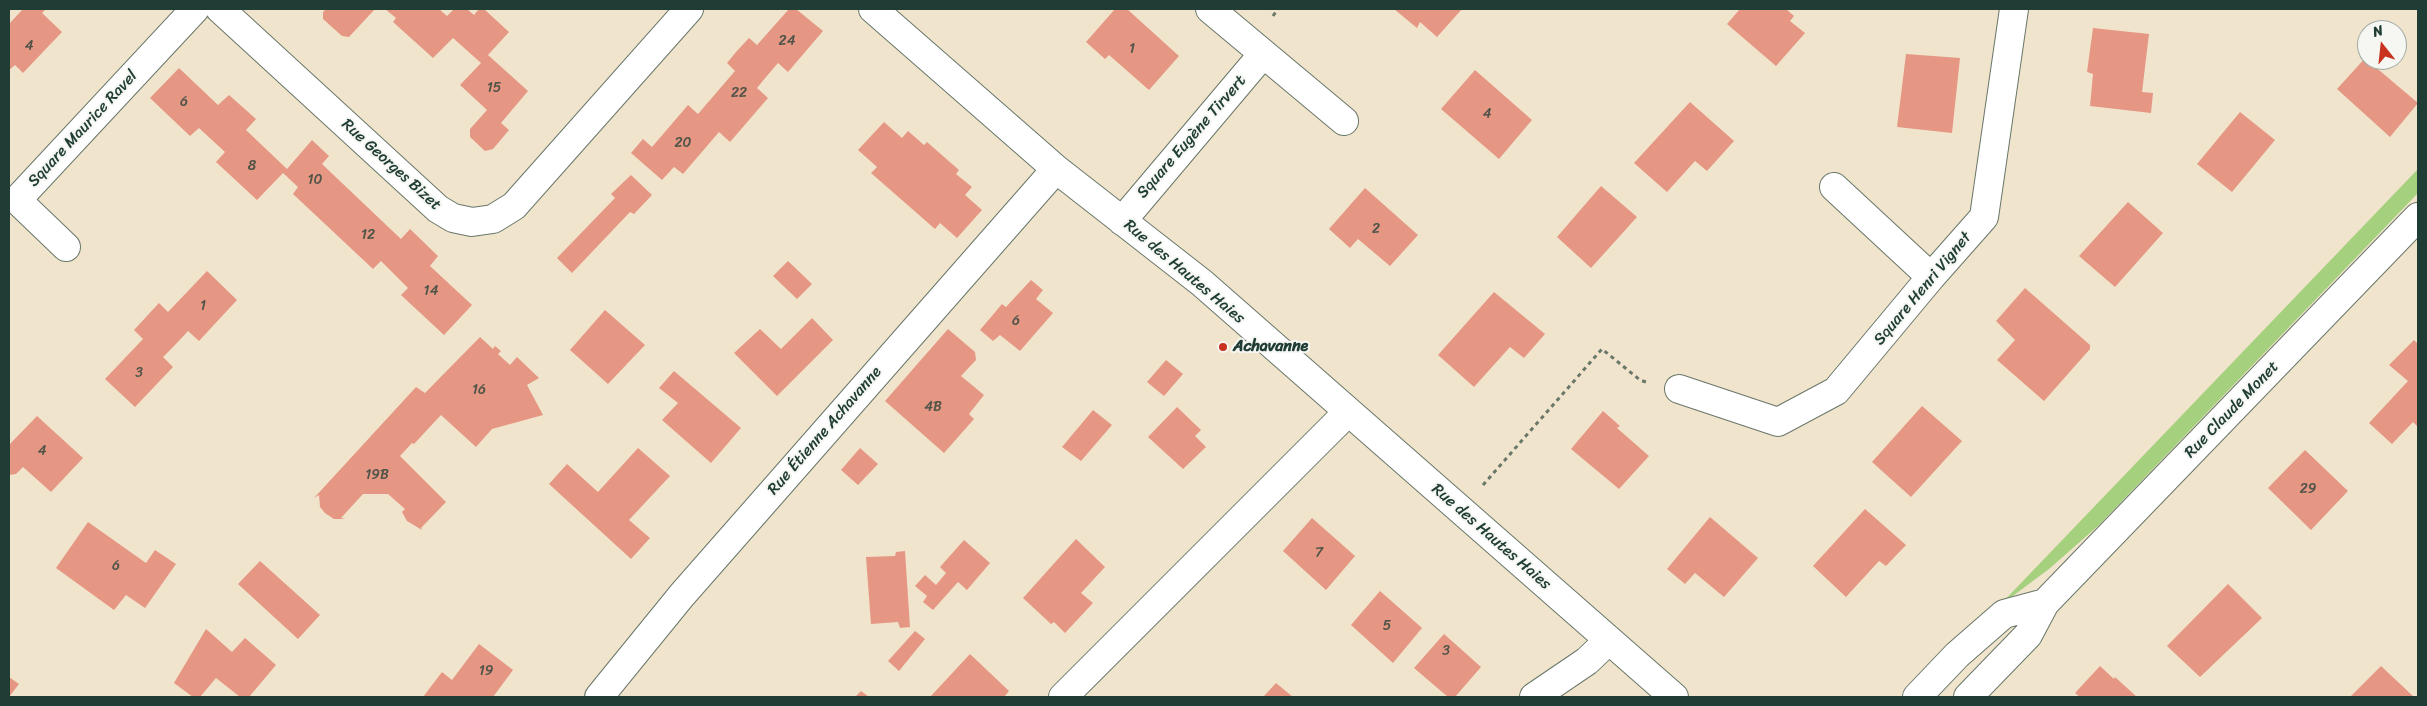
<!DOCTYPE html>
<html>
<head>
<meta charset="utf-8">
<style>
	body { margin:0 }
	#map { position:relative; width:2427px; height:706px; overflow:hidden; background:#f1e4cc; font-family:Sriracha,sans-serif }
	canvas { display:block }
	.frame { position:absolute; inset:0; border:10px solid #1f3d34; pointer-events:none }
	.north { position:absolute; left:2357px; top:20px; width:50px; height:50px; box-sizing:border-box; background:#f6f6f2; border:1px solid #a0aca6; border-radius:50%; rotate:344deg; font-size:14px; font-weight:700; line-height:20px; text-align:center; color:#1f3d34 }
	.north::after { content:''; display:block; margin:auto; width:18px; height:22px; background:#c8321e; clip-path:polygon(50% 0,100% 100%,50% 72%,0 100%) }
</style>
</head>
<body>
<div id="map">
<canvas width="2427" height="706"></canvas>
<div class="frame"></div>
<div class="north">N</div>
</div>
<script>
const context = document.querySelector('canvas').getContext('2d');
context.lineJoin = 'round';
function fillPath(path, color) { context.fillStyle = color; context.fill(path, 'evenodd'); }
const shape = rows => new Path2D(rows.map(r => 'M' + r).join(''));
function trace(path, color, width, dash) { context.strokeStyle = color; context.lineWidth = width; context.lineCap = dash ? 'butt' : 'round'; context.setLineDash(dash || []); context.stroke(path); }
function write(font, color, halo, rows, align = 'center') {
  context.font = font + ' Sriracha,sans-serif'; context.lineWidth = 4; context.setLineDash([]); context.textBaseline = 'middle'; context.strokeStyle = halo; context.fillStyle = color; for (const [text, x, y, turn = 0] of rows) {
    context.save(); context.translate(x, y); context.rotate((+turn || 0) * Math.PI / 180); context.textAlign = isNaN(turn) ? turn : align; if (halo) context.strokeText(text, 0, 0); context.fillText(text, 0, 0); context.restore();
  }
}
fillPath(shape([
	[2418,169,2418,193,2099,525,2049,569,1998,607]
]), '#a5d17e');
fillPath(shape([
	[23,9,46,9,42,13,62,32,23,73,15,65,9,70,9,24],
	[326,9,375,9,349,37,342,36,323,19,323,12],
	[385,9,439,9,447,16,454,9,467,9,474,15,479,9,484,9,509,32,488,55,528,91,501,123,509,130,493,149,485,151,470,137,470,129,487,110,460,85,481,63,453,38,433,58,393,22,396,18],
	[789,9,796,9,823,31,788,72,778,63,766,77,757,88,768,98,730,142,719,132,683,174,674,167,662,180,631,153,643,139,652,147,688,105,698,114,735,71,727,63,736,52,749,38,757,45],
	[1115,9,1127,9,1179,56,1149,90,1109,55,1105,59,1086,42],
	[1394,9,1462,9,1437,37,1420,22,1417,28],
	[1740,9,1786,9,1794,16,1790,21,1805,33,1776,66,1727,24],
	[2093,28,2149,34,2142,92,2153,93,2151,113,2090,106,2093,74,2087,72],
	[1906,54,1960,58,1952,133,1897,127],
	[2367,56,2367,60,2418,103,2390,137,2337,89],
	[179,68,218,105,229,95,256,119,246,130,287,169,312,140,329,156,322,164,401,239,410,229,438,256,430,266,472,305,444,335,401,295,408,288,381,261,373,269,293,194,298,187,283,173,257,200,216,162,225,152,213,141,199,128,190,136,150,98],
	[1475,70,1532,120,1499,159,1441,109],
	[1690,102,1734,141,1707,171,1695,161,1667,192,1634,163],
	[2240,112,2275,140,2232,192,2197,164],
	[884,122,902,138,908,131,924,145,927,142,959,170,956,174,972,187,965,195,982,210,957,238,940,223,935,229,871,173,877,167,858,150],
	[631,175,652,195,634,214,630,212,572,273,557,258,615,198,611,194],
	[1601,186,1637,217,1591,268,1557,237],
	[1365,188,1418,235,1390,266,1358,239,1350,248,1329,229],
	[2128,202,2163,233,2115,287,2079,256],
	[788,261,812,284,797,299,773,276],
	[207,271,237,300,199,341,188,331,175,345,163,357,173,367,135,407,105,379,143,339,134,330,159,303,168,312],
	[1031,280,1043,290,1036,299,1053,313,1020,351,1000,335,993,341,980,330,1002,304,1006,307],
	[2025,288,2090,345,2090,349,2044,401,1997,360,2015,340,1996,321],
	[1494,292,1545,334,1524,358,1510,347,1474,387,1438,355],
	[605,310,645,345,608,384,570,350],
	[812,318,833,340,777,396,734,353,760,329,781,349],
	[948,329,975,352,976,360,961,376,984,395,969,414,974,419,944,453,885,401],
	[480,337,493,349,495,346,501,351,498,354,510,365,517,357,539,378,527,385,543,415,492,429,476,447,441,415,414,444,412,443,400,456,446,502,421,528,422,530,407,521,402,512,405,509,388,494,363,494,341,518,346,519,334,519,325,513,320,507,319,495,314,498,416,387,425,393],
	[2414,340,2418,344,2418,427,2413,422,2392,444,2369,423,2408,381,2389,365],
	[1166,360,1183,374,1164,396,1147,382],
	[674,371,741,428,711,463,662,420,678,403,659,388],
	[1922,406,1962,441,1911,497,1872,462],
	[1177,407,1201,430,1195,436,1206,447,1183,469,1148,437],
	[1093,410,1112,425,1081,461,1062,447],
	[1603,411,1620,426,1617,428,1649,456,1619,489,1571,449],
	[37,416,83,458,51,492,23,467,16,474,9,475,9,445],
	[638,448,670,476,629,520,650,538,631,559,549,484,567,464,598,492],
	[860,448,878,464,858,485,841,470],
	[2305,450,2348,491,2311,530,2268,488],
	[1865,509,1906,545,1886,566,1879,561,1846,597,1813,566],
	[1710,517,1758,558,1724,597,1695,573,1685,584,1667,569],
	[1312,518,1355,556,1326,590,1283,551],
	[88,522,146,563,155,550,176,564,145,608,126,595,114,610,56,568],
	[1076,539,1105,567,1081,593,1093,603,1065,633,1054,622,1051,624,1023,598],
	[964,540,990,563,967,590,958,582,933,610,923,602,927,596,915,586,925,575,936,585,946,573,940,567],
	[905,551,910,627,900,628,898,622,871,624,866,557,895,556,896,552],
	[260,561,320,615,298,639,238,584],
	[2228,584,2262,618,2200,677,2167,646],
	[1380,591,1422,628,1393,663,1351,625],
	[206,629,232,652,245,638,276,665,249,697,240,697,216,678,200,697,193,697,174,683],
	[915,631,925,639,899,671,888,661],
	[1444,634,1481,667,1455,697,1448,697,1414,668],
	[479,644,513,670,493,697,423,697,442,672,452,680],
	[970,654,1009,691,1004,697,930,697],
	[2100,666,2114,679,2115,677,2137,697,2080,697,2075,693],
	[2381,666,2414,697,2350,697],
	[9,677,19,684,9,697],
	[1276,683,1293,697,1263,697],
	[861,691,869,697,855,697]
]), '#e59784');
const minor = shape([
	[220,9,438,209,453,218,472,222,493,219,514,206,689,9],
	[873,9,1056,169,1202,283,1674,697],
	[1210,9,1344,121],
	[1834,187,1931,277],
	[1122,221,1263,54],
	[66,247,17,200,195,9],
	[1679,389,1778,422,1836,391,1931,277,1984,217,2014,9],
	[599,697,682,595,1056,169],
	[1063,697,1348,412],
	[1534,697,1587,661,1609,640],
	[1917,697,1957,655,2004,614,2045,603],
	[1968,697,2028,635,2045,603,2418,217]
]);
trace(minor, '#687769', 30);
trace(shape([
	[1273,16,1278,9],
	[1483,485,1602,349,1640,380,1646,382]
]), '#687769', 3, [4, 4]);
trace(minor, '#fff', 28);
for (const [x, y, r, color] of [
	[1223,347,5,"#c8321e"]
]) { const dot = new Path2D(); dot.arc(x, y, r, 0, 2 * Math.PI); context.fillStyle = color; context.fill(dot); trace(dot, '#f6f6f2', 2); }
write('14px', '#505448', null, [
	["24",787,41],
	["4",29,46],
	["1",1132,49],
	["15",494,88],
	["22",739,93],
	["6",184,102],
	["4",1487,114],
	["20",683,143],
	["8",252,166],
	["10",315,180],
	["2",1376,229],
	["12",368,235],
	["14",431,291],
	["1",203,306],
	["6",1016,321],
	["3",139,373],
	["16",479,390],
	["4B",933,407],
	["4",42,451],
	["19B",377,475],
	["29",2308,489],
	["7",1319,553],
	["6",116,566],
	["5",1387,626],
	["3",1446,651],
	["19",486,671]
]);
write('16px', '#1f3d34', '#f6f6f2', [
	["Square Maurice Ravel",83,129,-47],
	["Square Eugène Tirvert",1192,137,-49],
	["Rue Georges Bizet",391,165,42],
	["Rue des Hautes Haies",1184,272,40],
	["Square Henri Vignet",1923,289,-50],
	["Rue Claude Monet",2232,410,-46],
	["Rue Étienne Achavanne",825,431,-49],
	["Rue des Hautes Haies",1491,537,41]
]);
write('bold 16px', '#1f3d34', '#f6f6f2', [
	["Achavanne",1233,347]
], 'left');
</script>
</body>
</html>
